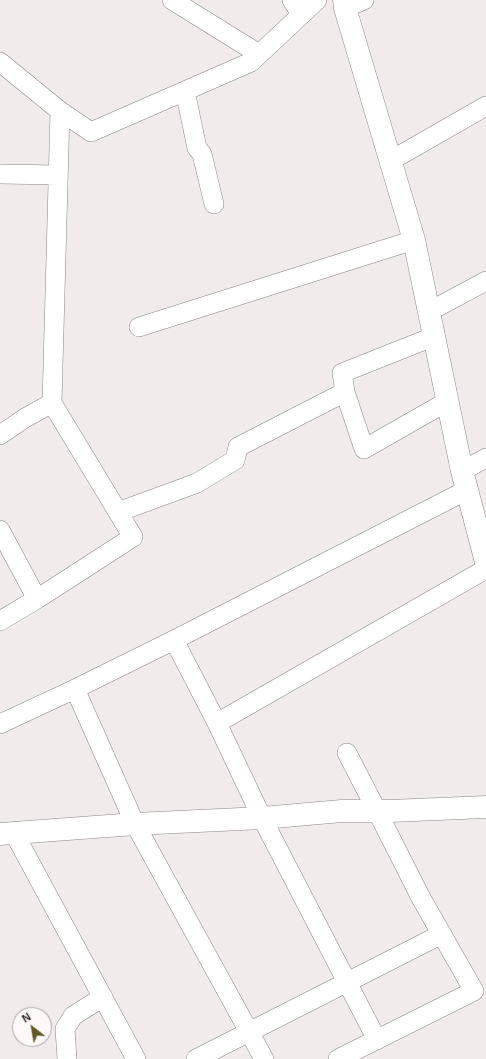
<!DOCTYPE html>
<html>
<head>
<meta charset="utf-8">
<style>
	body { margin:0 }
	#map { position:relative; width:486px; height:1059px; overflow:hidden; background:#f1ebeb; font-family:Arial,sans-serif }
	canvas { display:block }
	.north { position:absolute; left:12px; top:1007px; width:40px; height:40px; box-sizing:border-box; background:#fef8f9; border:1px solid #a9a5a6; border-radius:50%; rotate:329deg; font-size:11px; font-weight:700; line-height:16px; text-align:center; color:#2a2829 }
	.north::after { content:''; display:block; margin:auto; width:14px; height:18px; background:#5f5926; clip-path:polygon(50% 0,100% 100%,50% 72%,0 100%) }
</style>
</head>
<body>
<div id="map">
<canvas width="486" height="1059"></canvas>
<div class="north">N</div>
</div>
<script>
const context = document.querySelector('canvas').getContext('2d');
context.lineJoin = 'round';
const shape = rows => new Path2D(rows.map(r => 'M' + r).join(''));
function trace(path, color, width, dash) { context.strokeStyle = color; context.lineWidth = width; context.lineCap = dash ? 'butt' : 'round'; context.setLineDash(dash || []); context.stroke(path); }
const street = shape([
	[172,0,259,54],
	[292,0,301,14],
	[345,8,364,0],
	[0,62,60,111,91,132,251,62,317,0],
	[185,91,197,148,202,154,214,204],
	[390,161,486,106],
	[0,174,58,175],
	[430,311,486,281],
	[139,327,414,240],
	[435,336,342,373,345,392,364,449,448,401],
	[0,435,25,418,52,403,60,111],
	[462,471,486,458],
	[118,512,197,483,235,460,238,447,345,392],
	[0,530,37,599],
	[0,621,37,599,133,537,52,403],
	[174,640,217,723,262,818,377,1040],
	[75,689,135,824,264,1059],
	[217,723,486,569],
	[0,724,75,689,174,640,467,490],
	[14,833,136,1059],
	[67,1059,65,1029,73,1016,103,997],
	[196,1059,442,934],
	[338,1059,474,991,421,898,377,811,347,753]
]);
const secondary = shape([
	[344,0,345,8,414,240,462,471,486,562],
	[0,834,135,824,262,818,342,811,390,811,486,807]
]);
trace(street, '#8b8586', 20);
trace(secondary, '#8b8586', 23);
trace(street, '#fff', 19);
trace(secondary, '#fff', 22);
</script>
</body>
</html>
